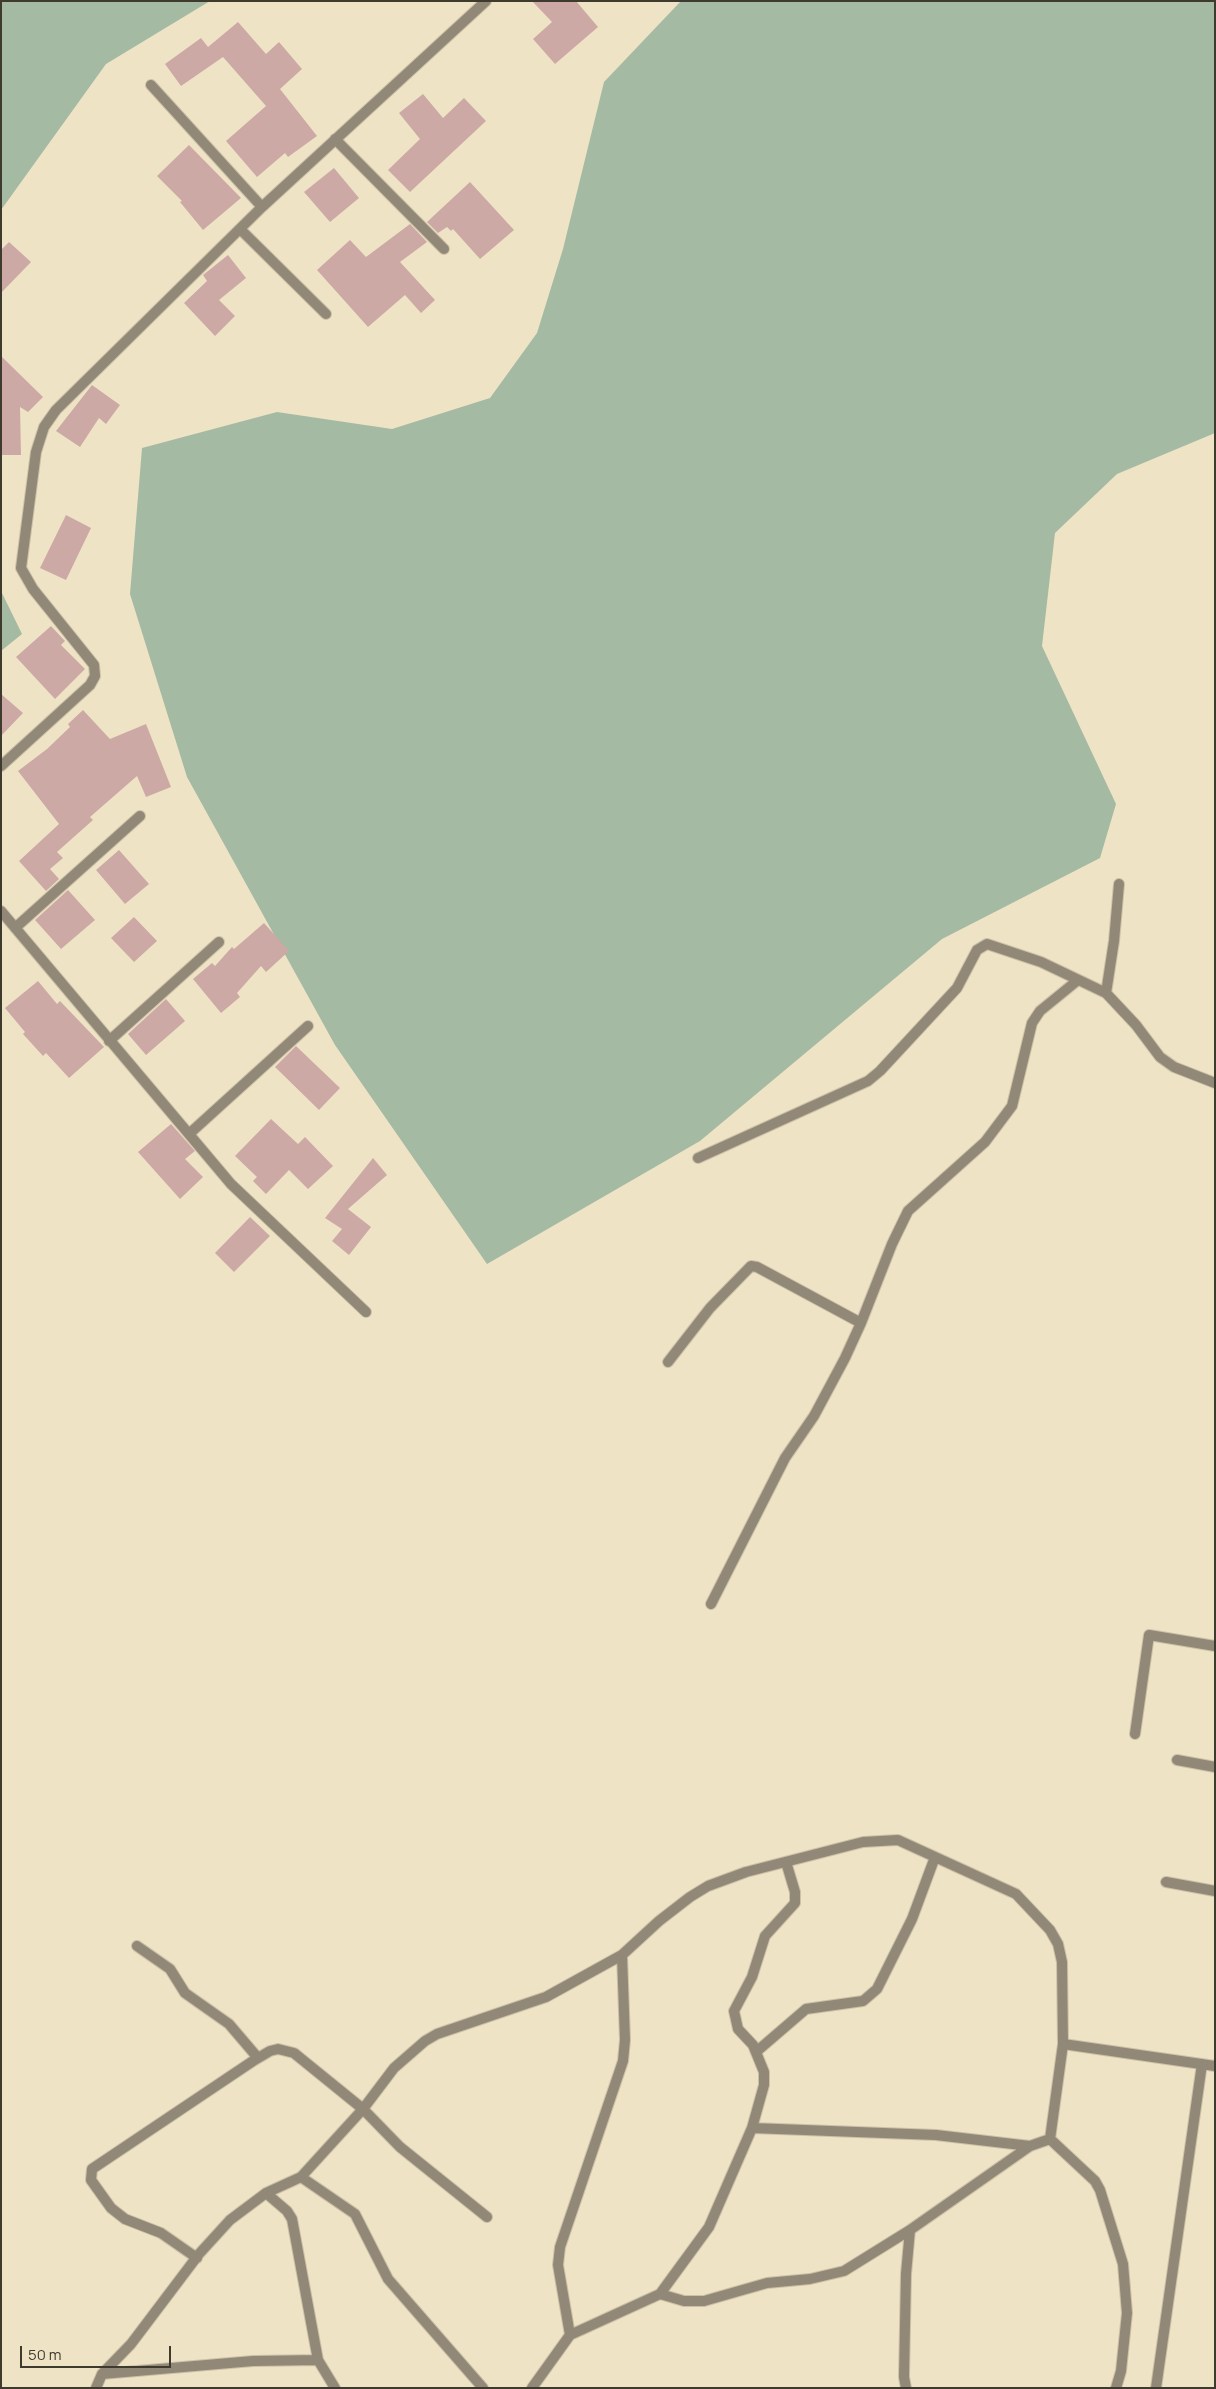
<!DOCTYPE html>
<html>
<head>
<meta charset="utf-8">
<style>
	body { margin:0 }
	#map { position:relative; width:1216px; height:2389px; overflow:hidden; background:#efe3c5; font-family:Manrope,sans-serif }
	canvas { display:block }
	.frame { position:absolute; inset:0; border:2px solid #3f3a2e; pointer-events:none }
	.scale { position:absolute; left:20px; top:2346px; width:151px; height:22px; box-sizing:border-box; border:2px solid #3f3a2e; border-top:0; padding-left:6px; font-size:15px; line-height:18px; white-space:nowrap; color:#3f3a2e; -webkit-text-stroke:4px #efe3c5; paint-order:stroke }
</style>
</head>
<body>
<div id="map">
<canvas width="1216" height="2389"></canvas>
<div class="frame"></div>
<div class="scale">50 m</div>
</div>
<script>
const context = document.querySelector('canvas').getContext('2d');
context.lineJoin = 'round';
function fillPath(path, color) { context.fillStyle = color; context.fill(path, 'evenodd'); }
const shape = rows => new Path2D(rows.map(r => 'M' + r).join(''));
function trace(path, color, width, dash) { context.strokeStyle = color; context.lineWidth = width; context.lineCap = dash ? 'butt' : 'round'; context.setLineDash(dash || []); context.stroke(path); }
fillPath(shape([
	[1,1,210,1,106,64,1,210],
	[681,1,1215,1,1215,433,1117,474,1055,533,1042,646,1116,804,1100,858,942,939,700,1141,487,1264,335,1045,187,777,130,594,142,448,277,412,392,429,490,398,537,333,563,249,604,82],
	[1,591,22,634,1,651]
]), '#a4baa3');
fillPath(shape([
	[532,1,576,1,598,27,555,64,533,39,552,22],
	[238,22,266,54,279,42,302,69,280,89,317,136,288,157,285,153,257,177,226,141,266,106,223,57,181,86,165,64,201,38,208,47],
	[423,94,443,118,464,98,486,121,410,192,388,170,420,139,399,113],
	[189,145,241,198,203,230,180,202,182,201,157,176],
	[334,168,359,198,330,222,304,192],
	[470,182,514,230,480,259,453,229,451,231,447,227,438,233,427,222],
	[410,224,427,242,400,262,435,300,421,313,405,295,368,327,317,270,350,240,366,257],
	[9,242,31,262,1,293,1,250],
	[228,255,246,278,219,300,235,316,215,336,184,303,207,281,203,275],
	[1,356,43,397,28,412,20,407,21,455,1,455],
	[92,385,120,405,106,424,99,418,80,447,56,431],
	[66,515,91,528,66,580,40,568],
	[51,626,65,641,61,645,85,669,55,699,16,657],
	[1,694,23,713,1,736],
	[83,710,110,739,146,724,171,787,146,797,137,776,90,817,93,820,57,852,63,858,50,869,59,879,46,891,19,861,59,824,18,771,47,749,70,727,68,724],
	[119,850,149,884,125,904,96,870],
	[68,890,95,920,61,949,35,920],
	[134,917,157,941,134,962,111,938],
	[264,923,289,951,266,972,261,966,237,993,240,997,221,1013,193,979,212,963,215,966,232,947,234,949],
	[38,981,57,1004,60,1001,104,1047,69,1078,46,1053,43,1056,23,1034,25,1032,5,1008],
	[166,999,185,1021,146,1055,128,1034],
	[296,1046,340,1088,319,1110,275,1067],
	[271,1119,298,1144,305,1137,333,1166,308,1189,289,1170,266,1194,253,1181,257,1177,235,1156],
	[171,1124,195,1151,185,1159,203,1177,180,1199,138,1152],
	[373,1158,387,1175,348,1209,371,1227,349,1255,332,1241,342,1229,325,1218],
	[250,1217,270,1236,234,1272,215,1253]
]), '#cca9a5');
const lane = shape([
	[1135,1734,1149,1635,1215,1646],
	[1177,1760,1215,1767],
	[1166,1882,1215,1891]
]);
const street = shape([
	[151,85,262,207],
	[335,139,444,249],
	[240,229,326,314],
	[1,766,90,685,95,676,94,665,33,589,21,568,36,452,44,427,56,410,262,207,486,1],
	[1,911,231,1184,366,1312],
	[15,928,140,816],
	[1106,993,1114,941,1119,884],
	[109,1041,219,942],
	[189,1134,308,1026],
	[698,1158,868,1081,880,1071,957,988,977,950,987,944,1041,962,1106,993,1136,1025,1160,1057,1174,1067,1215,1083],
	[668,1362,710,1308,751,1266,757,1267,861,1323],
	[711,1604,785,1458,814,1416,845,1358,861,1323,892,1244,908,1211,985,1142,1012,1106,1032,1023,1040,1011,1078,980],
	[137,1946,170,1969,185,1993,229,2024,258,2058],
	[1063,2044,1050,2139,1095,2181,1100,2190,1123,2264,1127,2313,1121,2371,1116,2388],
	[756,2052,806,2009,863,2001,877,1989,912,1919,935,1857],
	[752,2128,936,2135,1030,2146],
	[301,2177,355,2214,388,2279,483,2388],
	[266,2193,287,2211,292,2219,318,2360],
	[197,2258,161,2233,125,2219,111,2208,91,2180,92,2169,253,2061,270,2051,278,2049,294,2053,363,2109,400,2147,487,2217],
	[660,2294,709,2227,752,2128,764,2085,764,2072,753,2045,738,2029,734,2011,752,1977,765,1936,795,1903,795,1892,786,1862],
	[570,2335,558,2265,560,2247,623,2061,625,2040,622,1955],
	[102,2374,131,2344,199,2254,230,2220,266,2193,301,2177,363,2109,394,2068,425,2041,437,2034,546,1997,622,1955,659,1921,690,1897,708,1886,746,1872,863,1842,898,1840,1016,1894,1050,1930,1058,1944,1062,1962,1063,2044,1215,2066],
	[96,2388,102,2374,253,2361,318,2360,335,2388],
	[532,2388,570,2335,660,2294,684,2301,704,2301,767,2283,810,2279,844,2271,910,2230,1030,2146,1050,2139],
	[906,2388,904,2377,906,2274,910,2230],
	[1156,2388,1202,2064]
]);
trace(lane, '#ccc1a7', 12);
trace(street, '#ccc1a7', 12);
trace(lane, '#928877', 10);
trace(street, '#928877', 10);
</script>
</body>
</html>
